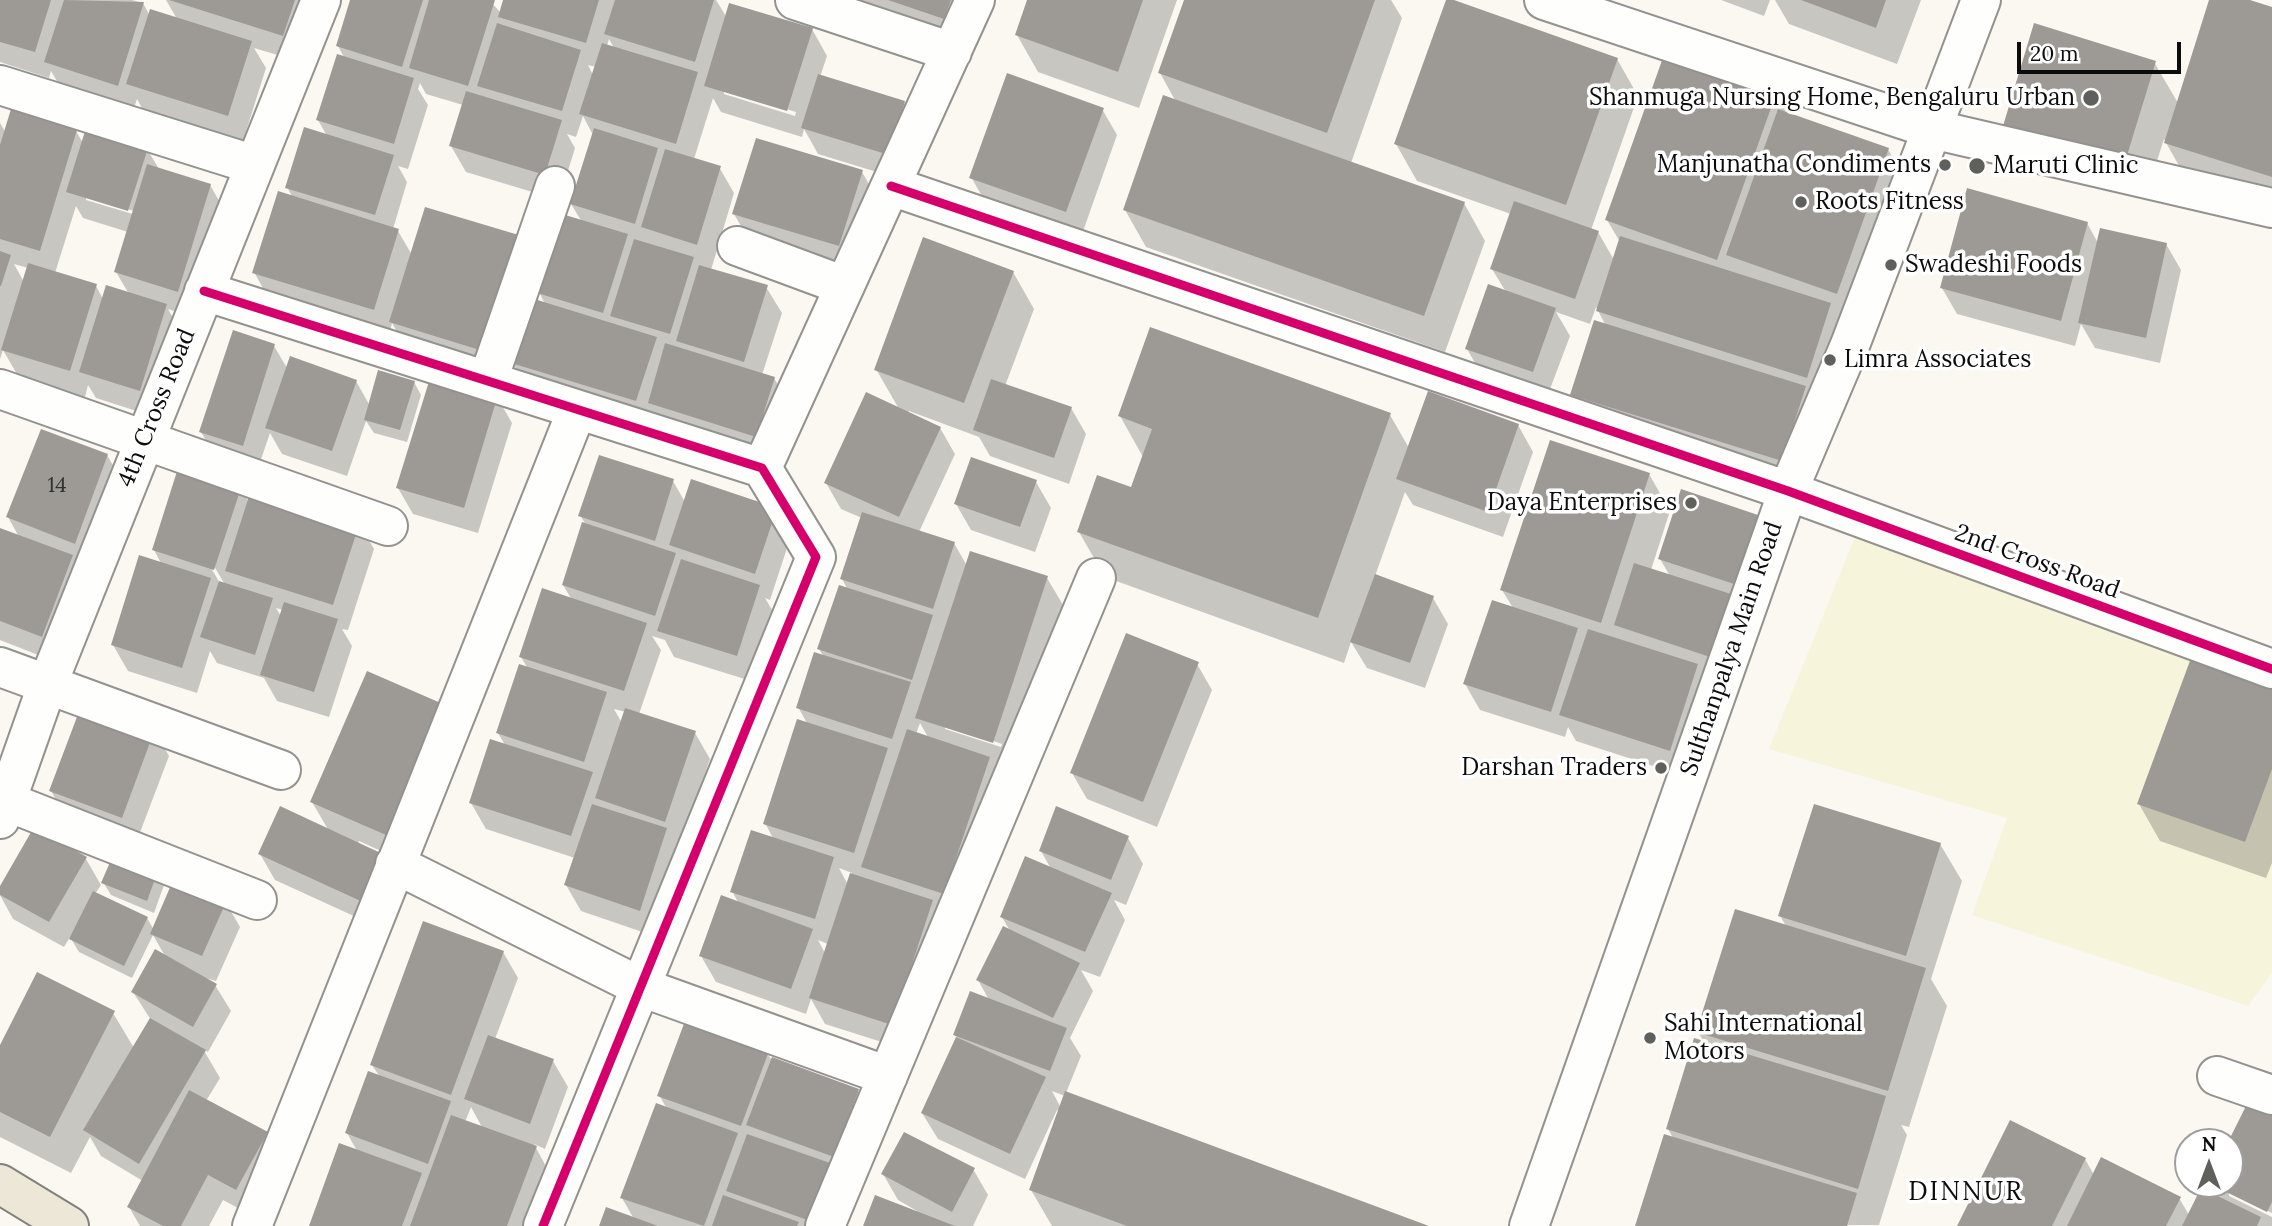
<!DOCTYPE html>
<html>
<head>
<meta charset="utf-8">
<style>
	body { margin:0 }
	#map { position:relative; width:2272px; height:1226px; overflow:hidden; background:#faf8f0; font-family:Lora,serif }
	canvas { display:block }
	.north { position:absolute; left:2174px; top:1128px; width:70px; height:70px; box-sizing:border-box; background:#fff; border:2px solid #9e9e9e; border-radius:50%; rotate:0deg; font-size:19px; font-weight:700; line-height:28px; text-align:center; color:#0c0c0c }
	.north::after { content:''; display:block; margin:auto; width:24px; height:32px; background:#5f5f5c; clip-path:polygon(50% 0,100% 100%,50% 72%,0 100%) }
	.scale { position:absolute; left:2017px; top:42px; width:164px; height:32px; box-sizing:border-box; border:4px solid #0c0c0c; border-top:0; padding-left:9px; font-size:21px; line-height:24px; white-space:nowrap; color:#0c0c0c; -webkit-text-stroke:5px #fff; paint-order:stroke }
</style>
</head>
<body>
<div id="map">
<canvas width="2272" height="1226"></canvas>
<div class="north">N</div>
<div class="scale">20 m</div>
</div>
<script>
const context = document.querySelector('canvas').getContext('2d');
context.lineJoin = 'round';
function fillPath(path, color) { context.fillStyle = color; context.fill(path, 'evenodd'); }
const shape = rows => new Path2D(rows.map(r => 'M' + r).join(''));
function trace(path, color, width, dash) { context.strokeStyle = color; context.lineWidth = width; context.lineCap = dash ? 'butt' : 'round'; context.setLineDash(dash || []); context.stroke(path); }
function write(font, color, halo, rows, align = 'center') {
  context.font = font + ' Lora,serif'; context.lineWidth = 7; context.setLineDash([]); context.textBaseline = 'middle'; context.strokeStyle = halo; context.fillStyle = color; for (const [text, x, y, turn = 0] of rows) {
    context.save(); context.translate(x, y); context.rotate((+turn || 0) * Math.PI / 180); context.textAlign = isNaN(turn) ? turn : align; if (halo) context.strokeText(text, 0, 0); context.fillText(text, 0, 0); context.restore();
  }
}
fillPath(shape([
	[1857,532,2272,684,2272,973,2248,1006,1972,915,2007,818,1769,749]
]), '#f7f4dc');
fillPath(shape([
	[0,0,132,0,143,3,150,16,177,19,166,0,317,0,298,61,254,48,266,68,243,141,143,110,137,99,133,111,61,88,51,71,49,78,0,62],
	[352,0,489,0,501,13,505,0,716,0,727,18,812,29,827,56,820,77,904,102,919,128,903,180,818,154,804,129,802,137,721,112,713,98,694,159,719,167,734,193,711,270,766,287,782,313,762,375,774,378,789,404,771,462,665,429,655,413,651,427,528,389,513,363,545,304,539,292,582,222,571,204,593,135,583,116,576,137,567,134,575,148,559,200,466,172,451,146,463,105,426,94,420,83,418,89,428,105,408,169,398,166,407,182,393,229,398,231,412,255,501,377,406,347,392,323,389,335,269,299,254,272,293,198,287,187,327,136,318,120,345,59,338,46],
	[609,39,614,48,607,46],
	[588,65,596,67,593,75],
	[724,90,796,112,795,116,724,94],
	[822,0,974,0,959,44],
	[1029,0,1177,0,1139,108,1038,72,1017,35],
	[1186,0,1391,0,1402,18,1351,163,1464,203,1485,241,1445,352,1146,247,1125,210,1176,102,1160,73],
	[1447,0,1617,59,1638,96,1591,230,1598,232,1614,260,1620,242,1607,220,1776,92,1789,115,1888,149,1909,186,1803,497,1593,432,1572,395,1606,326,1596,307,1590,324,1556,312,1570,336,1547,397,1482,375,1467,349,1506,292,1492,269,1511,214,1417,181,1396,144],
	[1721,0,1770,0,1764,16],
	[1775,0,1921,0,1897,64,1789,24],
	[2211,0,2245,0,2272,9,2272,207,2187,180,2164,139,2145,198,2026,163,2154,62,2178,103],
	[1102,109,1117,135,1081,237,986,203,971,177],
	[0,123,6,133,76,131,83,143,147,149,159,169,210,185,225,211,192,317,168,309,181,332,155,417,96,398,88,385,85,397,18,376,3,350,0,359],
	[86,196,137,212,136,215,86,200],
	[76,206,83,218,128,232,116,272,129,294,103,299,96,286,55,273],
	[14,264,28,268,24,282],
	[862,172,877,198,853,272,749,240,734,214],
	[2087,223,2098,243,2166,244,2181,270,2160,363,2095,348,2081,324,2075,346,1957,314,1942,288],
	[1013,272,1034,309,1005,386,1071,408,1086,434,1069,484,990,456,979,437,909,411,908,413,940,428,955,454,919,532,954,543,967,566,1047,578,1069,615,907,1050,825,1024,811,999,806,1014,716,982,701,956,739,904,732,891,774,840,765,823,808,725,798,707,824,657,819,649,848,590,842,579,862,518,841,509,826,483,899,409,876,369],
	[920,723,929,739,916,734],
	[945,725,1002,744,1001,747,945,729],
	[839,868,852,873,848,885],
	[818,940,828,944,825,953],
	[274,346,287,368,356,381,370,406,414,382,421,395,407,442,374,433,366,421,347,476,282,454,270,433,257,471,216,458,201,432],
	[497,397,512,423,478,533,413,514,398,488],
	[1390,415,1409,448,1518,425,1533,452,1503,537,1413,505,1405,492,1375,576,1433,598,1448,624,1425,688,1367,668,1351,642,1344,663,1105,577,1079,532,1132,489,1143,457,1120,416],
	[107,455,122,481,56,662,0,640,0,529,19,537,8,517],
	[1649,474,1670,511,1651,570,1670,576,1660,559,1756,516,1771,542,1725,682,1702,674,1712,692,1684,776,1576,741,1568,727,1565,737,1480,710,1465,684,1513,608,1502,590],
	[673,481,685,502,776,510,791,536,770,600,765,598,774,613,751,681,674,657,665,640,652,636,661,650,639,714,695,733,710,759,680,847,675,845,681,856,654,936,581,911,566,885,575,858,486,829,471,803,505,745,498,733,528,669,521,657,572,600,563,585,586,525,580,515],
	[614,709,626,712,622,723],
	[1036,482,1051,508,1035,552,971,530,956,504],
	[240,486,249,502,359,523,374,549,348,630,342,629,352,646,329,717,277,701,264,678,217,663,210,651,197,693,128,671,113,645,162,565,154,550],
	[211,561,224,583,220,583,208,563],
	[276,608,283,610,281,616],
	[1197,664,1212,690,1157,827,1087,799,1072,773],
	[2272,680,2272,863,2266,878,2160,841,2139,804],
	[442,705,401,860,359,841,358,844,380,928,275,880,260,854,329,831,312,802],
	[154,730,169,756,136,843,66,817,51,791],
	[1128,838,1143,864,1126,905,1114,900,1125,920,1100,977,1081,970,1093,991,1070,1038,1081,1056,1066,1093,1425,1226,1052,1226,1031,1190,1060,1111,1057,1110,1025,1179,938,1139,922,1113,957,1038,955,1035,989,1000,978,980,1010,931,1002,917,1051,869,1041,851],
	[1052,1091,1065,1096,1061,1108],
	[1940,844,1962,881,1931,979,1947,1006,1909,1127,1901,1125,1907,1135,1879,1225,1637,1226,1673,1138,1668,1129,1704,1042,1698,1032,1786,926,1780,916],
	[86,859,101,885,95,894,147,918,154,930,225,901,240,927,216,981,202,977,215,985,231,1011,208,1052,203,1049,220,1078,206,1101,267,1133,282,1159,251,1215,223,1200,209,1226,140,1226,129,1207,143,1181,101,1156,90,1137,71,1173,0,1137,0,1048,113,1013,134,1048,151,1020,133,992,165,956,153,935,132,978,79,952,70,937,64,947,13,919,0,895,0,890],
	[157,872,164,885,154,913,111,895,103,882],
	[503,952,518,978,495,1039,553,1061,568,1087,545,1149,534,1144,550,1174,531,1226,311,1226,357,1151,347,1133,380,1077,372,1065],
	[471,1107,483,1129,465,1122],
	[767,1053,771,1059,858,1091,873,1117,835,1226,601,1226,634,1219,622,1198,667,1109,659,1095],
	[2272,1113,2272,1213,2229,1192,2229,1196,2272,1217,2272,1226,1959,1226,2085,1159,2094,1175,2179,1198,2189,1215,2218,1198,2210,1184,2230,1184],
	[973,1169,988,1195,973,1226,865,1226,917,1211,898,1200,883,1174]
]), '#0003');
fillPath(shape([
	[0,0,51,0,35,52,0,42],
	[64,0,144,2,118,86,44,62],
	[169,0,295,0,283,36],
	[350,0,423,0,402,67,336,46],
	[429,0,495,0,468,86,409,68],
	[503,0,599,0,586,43,498,17],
	[615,0,714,0,695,62,604,34],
	[888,0,951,0,944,19],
	[1027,0,1143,0,1118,72,1015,35],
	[1184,0,1375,0,1327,133,1158,73],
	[1446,0,1454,0,1618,58,1566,205,1394,144],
	[1801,0,1886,0,1876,28],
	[2209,0,2250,0,2272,7,2272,177,2164,143],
	[729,3,813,28,787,111,704,86],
	[150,9,252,41,228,116,126,84],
	[497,23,581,50,562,111,477,86],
	[2034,23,2156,61,2125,162,2003,126],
	[602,43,698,72,676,144,579,114],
	[1665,52,1777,91,1717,260,1605,220],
	[337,54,414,78,394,144,316,120],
	[1007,73,1104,108,1066,212,969,178],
	[818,74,905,101,889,155,801,128],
	[466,91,562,120,545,175,449,146],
	[1163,95,1465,202,1424,316,1123,210],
	[11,109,77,130,40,251,0,239,0,145],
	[1778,109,1889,148,1837,294,1726,255],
	[304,127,394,155,375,215,285,188],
	[86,128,148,148,128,211,66,192],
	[594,128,658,148,635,224,570,204],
	[756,138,863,170,839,246,732,214],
	[665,149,721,166,697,245,641,227],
	[147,164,211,184,178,292,114,272],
	[1967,188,2088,222,2061,321,1940,288],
	[278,191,399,229,374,310,252,273],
	[1514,201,1599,231,1575,299,1490,269],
	[425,207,522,236,486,352,389,322],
	[562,214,628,234,603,313,537,293],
	[2100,228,2167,243,2146,338,2078,323],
	[1620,236,1831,303,1807,378,1596,311],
	[923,237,1014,271,964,403,874,370],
	[634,239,694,257,670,334,610,316],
	[0,251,11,255,1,286,0,286],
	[28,263,97,284,70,371,1,350],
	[699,265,768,285,744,362,676,341],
	[1488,284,1556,308,1533,372,1465,349],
	[106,285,167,304,140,391,79,372],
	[531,298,657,337,636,401,511,363],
	[1594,320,1806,386,1782,461,1570,395],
	[1150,327,1391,413,1318,618,1077,532,1097,475,1131,487,1152,429,1118,416],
	[233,330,275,344,243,446,199,432],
	[665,343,775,377,756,437,648,403],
	[290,356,357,380,332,451,265,428],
	[378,370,415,381,400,430,364,420],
	[431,375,498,395,464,508,396,488],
	[991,379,1072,407,1054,458,973,430],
	[1428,391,1519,424,1488,512,1396,479],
	[866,392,941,427,899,517,824,483],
	[41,429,108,454,75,544,6,517],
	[1550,440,1650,473,1601,623,1500,590],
	[599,455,674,479,655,541,578,516],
	[971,457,1037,480,1020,527,954,504],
	[179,465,242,485,214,570,152,550],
	[691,479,777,508,755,574,669,545],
	[252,487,360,522,333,605,225,571],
	[1681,489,1758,515,1734,584,1658,559],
	[862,512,955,542,933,609,840,579],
	[582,522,676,553,655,616,562,585],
	[0,528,73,555,42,637,0,621],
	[970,551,1048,576,993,743,915,718],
	[139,555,211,578,182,668,111,645],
	[681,559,760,585,737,656,657,631],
	[1634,563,1731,594,1710,657,1614,625],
	[1375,574,1434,596,1410,663,1350,642],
	[219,581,273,598,255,655,200,637],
	[839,585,933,615,912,680,817,649],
	[542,588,647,623,624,691,519,657],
	[1492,600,1578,628,1551,712,1463,684],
	[284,602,338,619,314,692,260,675],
	[1588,629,1698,664,1670,751,1559,715],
	[1126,633,1199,662,1143,802,1070,773],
	[2194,650,2272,678,2272,769,2245,842,2137,804],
	[814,652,911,682,892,739,796,708],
	[519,664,607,692,584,762,496,733],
	[367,671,443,704,386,835,310,802],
	[83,701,155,729,122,818,49,791],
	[625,708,696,731,665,822,595,798],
	[797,719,888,748,854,853,763,824],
	[907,729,990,757,944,894,861,867],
	[490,739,593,772,571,836,469,803],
	[592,804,667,828,640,911,564,885],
	[1814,804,1941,843,1906,956,1778,916],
	[280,806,387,856,365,903,258,854],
	[1056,806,1129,836,1111,880,1039,851],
	[34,827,87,857,49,922,0,895,0,886],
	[751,830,834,857,815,919,730,892],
	[114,853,158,871,147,901,101,883],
	[1025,856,1112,893,1085,952,1000,917],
	[850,873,933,900,892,1025,809,998],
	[174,878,227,900,202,956,150,934],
	[93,891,148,917,124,966,69,939],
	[721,895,813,929,791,989,699,956],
	[1735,909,1926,968,1888,1091,1696,1032],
	[423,921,504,951,451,1095,370,1065],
	[1003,926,1080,963,1053,1018,976,980],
	[155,949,217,984,193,1027,131,992],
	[37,972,115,1011,50,1137,0,1112,0,1045],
	[970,991,1067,1028,1050,1071,953,1035],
	[150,1018,206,1050,139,1164,83,1130],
	[685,1021,769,1051,741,1126,657,1096],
	[488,1035,554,1059,530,1124,464,1099],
	[956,1037,1046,1077,1010,1154,921,1113],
	[1694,1038,1886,1096,1858,1189,1666,1129],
	[772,1057,859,1089,834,1157,746,1125],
	[368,1071,451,1101,428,1164,345,1133],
	[189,1090,268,1132,236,1190,208,1175,181,1226,163,1226,127,1207],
	[1065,1091,1429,1226,1127,1226,1029,1190],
	[2249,1100,2272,1111,2272,1202,2267,1212,2210,1184,2230,1184,2228,1142],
	[656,1103,738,1133,704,1226,620,1198],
	[451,1115,537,1146,507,1226,410,1226],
	[2010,1120,2086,1158,2052,1226,1957,1226],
	[904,1132,975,1168,952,1212,881,1174],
	[747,1134,833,1164,813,1222,726,1191],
	[1664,1134,1857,1193,1847,1226,1635,1226],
	[339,1143,422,1173,402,1226,309,1226],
	[2101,1157,2181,1197,2166,1226,2067,1226],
	[2201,1188,2261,1217,2257,1226,2182,1226],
	[723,1195,799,1222,797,1226,712,1226],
	[875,1195,955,1226,863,1226],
	[606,1207,658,1226,599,1226]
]), '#9d9a96');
const minor = shape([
	[795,0,952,52],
	[1544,0,1932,129,2272,208],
	[0,85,255,165],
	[891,186,1788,491,2272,669],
	[737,246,845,286],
	[204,291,762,468,816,557,543,1226],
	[488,380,555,186],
	[0,389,388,526],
	[762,468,975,0],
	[0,667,281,770],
	[8,802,257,900],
	[0,819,48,683,321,0],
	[395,864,641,987,888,1076],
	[2217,1076,2272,1095],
	[252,1226,577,410],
	[825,1226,1096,578],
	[1529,1226,1788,491,1850,345,1981,0]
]);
const major = shape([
	[0,1184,69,1226]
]);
trace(minor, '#93928f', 42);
trace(major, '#80807c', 42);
trace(minor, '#fefefd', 38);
trace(major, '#ece7d7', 38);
trace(shape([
	[891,186,1788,491,2272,669],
	[204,291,762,468,816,557,543,1226]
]), '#d6006c', 9);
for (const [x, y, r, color] of [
	[2091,98,9,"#5f5f5c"],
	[1945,165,7,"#5f5f5c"],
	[1977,166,9,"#5f5f5c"],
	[1801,202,7,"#5f5f5c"],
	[1891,265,7,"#5f5f5c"],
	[1830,360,7,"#5f5f5c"],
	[1691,503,7,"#5f5f5c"],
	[1661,768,7,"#5f5f5c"],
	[1650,1038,7,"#5f5f5c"]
]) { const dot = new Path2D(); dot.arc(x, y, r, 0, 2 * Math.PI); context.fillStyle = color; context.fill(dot); trace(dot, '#fff', 2.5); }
write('21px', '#30302e', null, [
	["14",57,486]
]);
write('24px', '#0c0c0c', '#fff', [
	["Shanmuga Nursing Home, Bengaluru Urban",2075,98,"right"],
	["Manjunatha Condiments",1931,165,"right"],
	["Maruti Clinic",1993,166],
	["Roots Fitness",1815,202],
	["Swadeshi Foods",1905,265],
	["Limra Associates",1844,360],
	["Daya Enterprises",1677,503,"right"],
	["Darshan Traders",1647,768,"right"],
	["Sahi International",1664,1024],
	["Motors",1664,1052]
], 'left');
write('24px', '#0c0c0c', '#fff', [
	["4th Cross Road",157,408,-68],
	["2nd Cross Road",2037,562,20],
	["Sulthanpalya Main Road",1732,649,-71]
]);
context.letterSpacing = '2px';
write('26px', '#0c0c0c', '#fff', [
	["DINNUR",1966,1193]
]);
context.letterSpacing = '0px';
</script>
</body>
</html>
